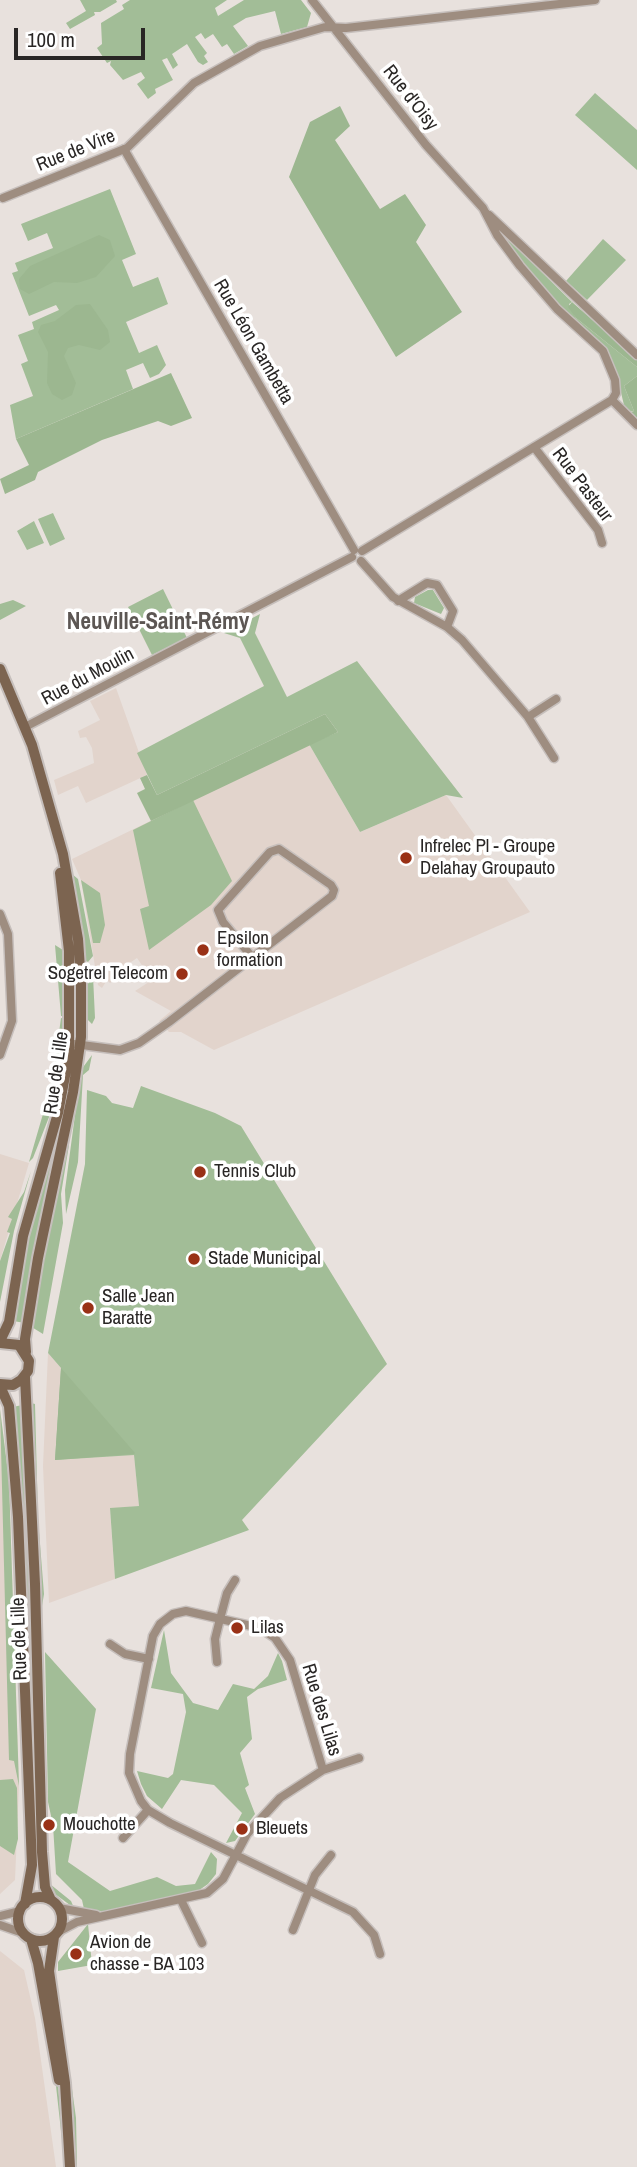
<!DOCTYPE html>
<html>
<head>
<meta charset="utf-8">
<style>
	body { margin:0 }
	#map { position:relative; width:637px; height:2167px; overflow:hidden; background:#e8e1dd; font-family:"Archivo Narrow",sans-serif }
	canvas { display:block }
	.scale { position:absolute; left:14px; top:28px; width:131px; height:32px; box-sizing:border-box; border:4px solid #292625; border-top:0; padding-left:9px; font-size:21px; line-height:24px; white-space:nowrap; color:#292625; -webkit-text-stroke:5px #fff; paint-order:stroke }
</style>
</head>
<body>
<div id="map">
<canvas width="637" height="2167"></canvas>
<div class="scale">100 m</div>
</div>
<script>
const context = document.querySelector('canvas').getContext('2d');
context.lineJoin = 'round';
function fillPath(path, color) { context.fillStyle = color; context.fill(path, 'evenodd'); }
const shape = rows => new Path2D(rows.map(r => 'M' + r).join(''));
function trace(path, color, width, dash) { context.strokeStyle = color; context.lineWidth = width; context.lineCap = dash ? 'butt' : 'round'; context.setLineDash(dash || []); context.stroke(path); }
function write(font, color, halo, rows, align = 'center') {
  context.font = font + ' "Archivo Narrow",sans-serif'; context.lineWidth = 7; context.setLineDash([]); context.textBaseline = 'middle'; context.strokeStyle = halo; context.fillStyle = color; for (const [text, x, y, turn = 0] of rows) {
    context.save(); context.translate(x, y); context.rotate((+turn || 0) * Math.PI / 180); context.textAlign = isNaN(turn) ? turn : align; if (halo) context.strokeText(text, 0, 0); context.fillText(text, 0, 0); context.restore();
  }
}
fillPath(shape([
	[116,688,147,775,86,803,78,786,58,795,54,780,94,763,92,748,86,737,80,738,78,731,100,720,90,701],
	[309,744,360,832,446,795,530,912,214,1050,181,1032,169,1032,159,1021,171,1011,135,991,152,980,137,958,112,975,114,980,110,983,107,980,102,988,98,985,81,880,72,859],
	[0,1154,29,1163,0,1261],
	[48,1353,61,1368,55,1460,134,1454,139,1506,110,1509,115,1579,49,1603,43,1466],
	[0,1409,9,1481,19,1785,15,1880,0,1894],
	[0,1951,24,1970,35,2018,56,2167,0,2167]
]), '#e2d4cc');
fillPath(shape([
	[80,0,116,0,117,2,100,12,94,12,95,15,70,29,66,23,86,11],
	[130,0,227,0,215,8,218,16,244,0,301,0,311,13,307,27,281,34,275,11,246,18,233,26,248,46,234,54,227,44,222,47,213,34,205,39,201,33,195,37,207,53,204,56,208,62,203,65,198,62,187,44,172,54,178,65,173,69,167,58,162,60,173,80,155,89,156,93,148,99,137,84,145,78,141,72,123,80,110,65,111,61,107,63,97,48,102,44,101,23,124,9,122,5],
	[595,93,637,130,637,170,575,115],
	[110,189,136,254,122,260,133,287,158,277,168,304,126,322,139,353,157,345,166,365,159,374,150,378,143,363,126,370,133,389,16,439,10,405,33,396,21,364,28,361,18,335,34,329,32,322,59,310,56,305,29,316,12,273,18,271,15,263,53,248,47,233,28,241,21,224],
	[498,229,572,302,569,304,576,318,637,367,637,376,624,386,634,411,628,412,624,405,616,372,606,351,565,313,509,249],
	[603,239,626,260,587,300,566,281],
	[53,513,65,539,50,546,38,519],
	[34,521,44,543,27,550,17,531],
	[163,589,187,638,152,655,128,607],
	[428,590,433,590,444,608,441,614,414,603,415,597],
	[13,600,26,606,0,620,0,604],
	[260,614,255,633,287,697,357,661,463,798,446,795,360,832,309,744,338,732,325,714,157,795,137,753,264,686,240,638,224,633],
	[193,800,232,881,211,905,149,950,140,909,149,906,133,830],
	[72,874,78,879,93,956,88,962,85,960],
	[81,880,100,893,105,925,100,943,93,943],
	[55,945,63,950,65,1016,61,1016],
	[93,976,95,1018,92,1024,86,1018,86,987],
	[61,1018,65,1019,65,1044,58,1082,51,1112,33,1158,29,1162,52,1083],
	[92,1055,89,1070,83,1075,78,1162,66,1214,65,1190,81,1070],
	[141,1086,215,1113,241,1126,387,1364,242,1520,249,1530,115,1579,110,1508,139,1506,134,1455,55,1460,61,1368,48,1353,85,1164,87,1090,106,1096,112,1103,133,1108],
	[68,1131,69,1145,61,1194,63,1223,43,1334,30,1326],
	[57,1135,62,1137,25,1323,13,1321,19,1268],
	[31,1171,14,1231,0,1302,0,1261,10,1233,7,1232,12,1219,8,1217,24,1192],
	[27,1402,35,1404,38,1519,44,1594,41,1612,45,1802],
	[22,1405,31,1530,41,1874,34,1874,13,1407],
	[0,1409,9,1481,19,1786,14,1761,9,1760],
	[164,1630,171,1673,193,1703,218,1710,233,1684,254,1689,268,1676,278,1653,282,1661,287,1680,258,1689,247,1697,252,1739,240,1753,249,1785,245,1788,255,1814,235,1841,226,1843,242,1813,214,1785,181,1780,162,1809,147,1796,141,1784,137,1771,168,1778,173,1774,186,1712,183,1694,151,1688],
	[45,1652,96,1709,68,1862,110,1891,157,1877,176,1886,195,1884,211,1852,217,1859,216,1874,208,1884,195,1893,108,1912,84,1909,82,1900,56,1874,53,1825,48,1802],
	[13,1779,17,1788,18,1839,14,1855,0,1846,0,1780],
	[50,1884,71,1901,74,1908,55,1894],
	[88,1924,92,1965,58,1971,58,1962],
	[33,1966,58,2085,65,2167,56,2086],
	[65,2038,76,2118,77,2167,75,2167]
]), '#a2bd97');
fillPath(shape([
	[340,106,350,126,335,140,380,209,405,194,426,225,416,242,462,312,396,357,289,177,310,122],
	[99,235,110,240,115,256,96,277,77,283,54,282,29,294,20,289,19,279,30,266],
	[572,302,637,359,637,367,576,318,568,307],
	[90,304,108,330,110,342,100,350,79,345,68,348,64,356,76,383,72,395,62,400,52,394,47,383,48,352,38,332,41,325,55,321,76,305],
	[171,373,192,418,171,426,158,421,102,440,38,472,35,480,5,494,0,479,29,465,16,439],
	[637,376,637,418,631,412,634,411,624,386],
	[325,714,338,732,151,821,137,793,145,789,140,778,147,775,157,795],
	[61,1368,135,1453,134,1454,55,1460]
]), '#9cb790');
const street = shape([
	[312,0,426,145,483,208,497,235,520,266,557,309,603,351,615,380,616,393,612,400],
	[124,149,354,550],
	[3,198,127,148,194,83,260,46,325,27,346,28,595,0],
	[489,215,637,355],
	[612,400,637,425],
	[534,447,598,530,602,543],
	[362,551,612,400],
	[361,561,393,597,447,627,462,640,528,717,556,699],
	[398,601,427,583,437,585,453,611,447,627],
	[528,717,554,758],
	[25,727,352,557],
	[0,914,8,934,12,1021,0,1055],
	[74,1044,120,1050,139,1043,169,1022,332,896,334,890,331,885,279,849,270,852,218,910,223,922,252,957],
	[110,1644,125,1654,149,1659],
	[217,1662,215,1639,220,1619,227,1593,235,1580],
	[323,1770,290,1660,275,1638,260,1628,186,1611,173,1614,160,1624,153,1636,130,1754,129,1773,141,1801,148,1810,170,1823,353,1912,374,1935,380,1954],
	[123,1838,148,1810],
	[181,1900,202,1943],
	[59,1908,96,1915],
	[0,1916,20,1911],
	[0,1925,23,1933],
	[293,1930,315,1875,331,1855],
	[58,1932,77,1922,207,1893,223,1879,247,1834,280,1798,323,1770,359,1758]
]);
const secondary = shape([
	[0,669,32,745,63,854,78,939,81,984,81,1037,73,1092,38,1258,25,1339,26,1352],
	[0,1341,9,1322,23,1236,58,1113,69,1055,69,951,60,873],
	[0,1343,19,1345,29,1361,28,1371,21,1380,13,1385,0,1384],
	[25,1377,35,1584,42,1852,45,1887,51,1900],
	[0,1386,9,1406,18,1517,32,1865,25,1904],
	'18 1919a22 22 0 1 1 44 0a22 22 0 1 1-44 0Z',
	[54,1937,49,1971,65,2083,70,2167],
	[31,1939,38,1963,59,2080]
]);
trace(street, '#c6bfbc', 11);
trace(secondary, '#c6bfbc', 14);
trace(street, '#9e8d80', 8);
trace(secondary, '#7c6450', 10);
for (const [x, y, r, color] of [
	[406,858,7,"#993116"],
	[203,950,7,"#993116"],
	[182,974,7,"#993116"],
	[200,1172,7,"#993116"],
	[194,1259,7,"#993116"],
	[88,1308,7,"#993116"],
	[237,1628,7,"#993116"],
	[49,1825,7,"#993116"],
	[242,1829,7,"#993116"],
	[76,1954,7,"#993116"]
]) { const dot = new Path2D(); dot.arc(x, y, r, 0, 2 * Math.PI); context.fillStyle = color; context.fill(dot); trace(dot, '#fff', 2.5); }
write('19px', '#292625', '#fff', [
	["Rue d'Oisy",410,98,52],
	["Rue de Vire",76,151,-22],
	["Rue Léon Gambetta",253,342,60],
	["Rue Pasteur",582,485,53],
	["Rue du Moulin",88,677,-28],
	["Rue de Lille",57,1073,-82],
	["Rue de Lille",20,1639,-92],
	["Rue des Lilas",321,1710,73]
]);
write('19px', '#292625', '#fff', [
	["Infrelec Pl - Groupe",420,847],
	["Delahay Groupauto",420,869],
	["Epsilon",217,939],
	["formation",217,961],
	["Sogetrel Telecom",168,974,"right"],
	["Tennis Club",214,1172],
	["Stade Municipal",208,1259],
	["Salle Jean",102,1297],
	["Baratte",102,1319],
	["Lilas",251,1628],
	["Mouchotte",63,1825],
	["Bleuets",256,1829],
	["Avion de",90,1943],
	["chasse - BA 103",90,1965]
], 'left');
write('bold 23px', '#5c5653', '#fff', [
	["Neuville-Saint-Rémy",158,623]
]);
</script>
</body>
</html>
